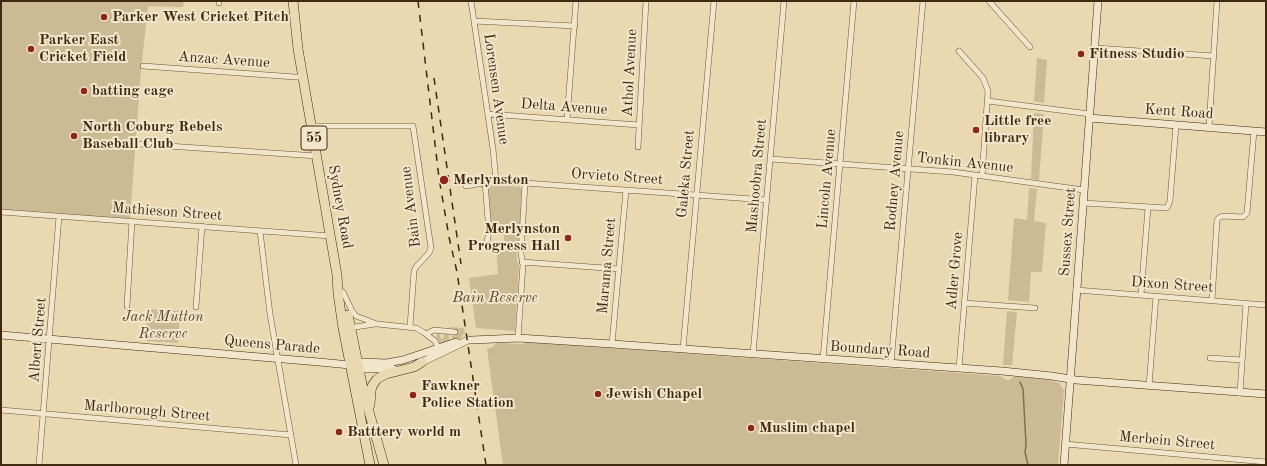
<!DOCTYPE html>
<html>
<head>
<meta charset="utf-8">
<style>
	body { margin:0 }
	#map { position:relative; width:1267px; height:466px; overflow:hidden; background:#e9d8b0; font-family:"Old Standard TT",serif }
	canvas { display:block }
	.frame { position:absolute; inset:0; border:2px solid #412911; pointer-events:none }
</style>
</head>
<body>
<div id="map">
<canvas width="1267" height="466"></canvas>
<div class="frame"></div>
</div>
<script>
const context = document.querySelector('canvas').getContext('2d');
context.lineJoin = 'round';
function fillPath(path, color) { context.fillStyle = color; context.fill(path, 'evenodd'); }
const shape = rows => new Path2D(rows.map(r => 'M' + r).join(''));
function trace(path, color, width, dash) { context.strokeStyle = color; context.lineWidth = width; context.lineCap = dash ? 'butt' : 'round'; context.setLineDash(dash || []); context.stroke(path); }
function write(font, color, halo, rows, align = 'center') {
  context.font = font + ' "Old Standard TT",serif'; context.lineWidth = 4; context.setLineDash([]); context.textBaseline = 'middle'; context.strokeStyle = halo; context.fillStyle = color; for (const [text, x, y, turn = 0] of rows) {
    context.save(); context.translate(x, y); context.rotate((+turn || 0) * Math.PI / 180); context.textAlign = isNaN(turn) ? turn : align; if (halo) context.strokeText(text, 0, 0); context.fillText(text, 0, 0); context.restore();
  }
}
fillPath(shape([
	[1,1,184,1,183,7,148,6,141,70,130,219,1,210],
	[1037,58,1047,60,1044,103,1034,101],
	[1034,113,1044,114,1039,180,1031,179],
	[492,185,519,187,523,190,521,195,519,248,517,253,517,261,519,264,515,331,476,328,469,278,498,274,496,249,504,247,504,235,491,235,487,188],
	[1029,188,1037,189,1034,221,1046,223,1042,272,1031,272,1029,302,1008,300,1014,218,1027,220],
	[147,309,180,311,178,343,146,341],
	[1007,311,1017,312,1012,365,1003,365],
	[450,327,464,328,465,334,462,335,462,338,453,339,451,336,455,335,456,331,455,329,451,328],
	[438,332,440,333,441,339,443,339,444,333,448,333,450,341,442,344,440,343,436,336],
	[526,342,1001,376,1006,380,1009,380,1015,376,1050,380,1059,383,1064,390,1058,465,503,465,487,349,493,347,496,343,524,344]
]), '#ccba95');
trace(shape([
	[1020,382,1023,389,1026,444,1025,452,1028,465]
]), '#846e50', 1.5);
const street = shape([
	[471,1,493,149,496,181],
	[989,1,1030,47],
	[219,3,219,1],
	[474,21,575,26],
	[1095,48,1214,56],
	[959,51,983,78,988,91,982,176],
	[143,66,295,77,303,77],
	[988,101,1090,114],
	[488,114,639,125],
	[567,119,576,1],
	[312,126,413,126,431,248,429,253,416,267,414,271,410,327],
	[1209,127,1217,1],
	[138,144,317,156],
	[638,147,646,1],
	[771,159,953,172,1084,190],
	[485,182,489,232,487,242],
	[466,186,496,181,767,200],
	[1083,203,1167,208,1170,201,1176,125],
	[1,212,331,236],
	[260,231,270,314,296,465],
	[522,262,619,269],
	[1076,290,1266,305],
	[343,292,352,311,356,316,377,324,416,328,423,332,435,341,440,351],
	[1141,295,1148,208],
	[1212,300,1217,220,1220,217,1223,216,1243,217,1247,213,1254,131],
	[964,303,1035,308],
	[127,306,132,221],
	[196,307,202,226],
	[350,330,355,327,375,324],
	[426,334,434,330,455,332],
	[518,338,523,264,521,254,525,183],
	[612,344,626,190],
	[683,349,714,1],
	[753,354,784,1],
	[1210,358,1242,360],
	[823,359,854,1],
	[891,363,923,1],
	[959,368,975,175],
	[1149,386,1156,296],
	[1240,393,1246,303],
	[1,410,291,435],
	[1065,444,1266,462],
	[39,465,59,216]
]);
const secondary = shape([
	[1089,118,1266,132],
	[1,335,319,362,350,365,359,369,394,369],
	[472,340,518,338,612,344,1002,371,1052,376,1076,380,1266,394],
	[354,364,363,362,386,363,403,360,456,342],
	[418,364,468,340],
	[1064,465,1098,1]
]);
const highway = shape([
	[293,1,298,49,337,275,338,293,343,328,370,465],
	[348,315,364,394,384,465],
	[370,405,371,391,372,386,377,379,386,374,414,367,422,362]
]);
trace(street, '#6b5539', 6);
trace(secondary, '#412911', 8);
trace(highway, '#412911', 10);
trace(street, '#f1e6cc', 5);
trace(secondary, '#f1e6cc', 7);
trace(highway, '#e9d8b0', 9);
trace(shape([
	[418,1,439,178,449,237,457,272,486,465],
	[434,78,461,264]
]), '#412911', 1.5, [7, 7]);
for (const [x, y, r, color] of [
	[104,17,4,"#8f2418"],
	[31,49,4,"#8f2418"],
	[1081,54,4,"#8f2418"],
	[84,91,4,"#8f2418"],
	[976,130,4,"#8f2418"],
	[74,136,4,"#8f2418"],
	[444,180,5,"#8f2418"],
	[568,238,4,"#8f2418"],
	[598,394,4,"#8f2418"],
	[413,395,4,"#8f2418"],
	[751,428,4,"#8f2418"],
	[339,432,4,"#8f2418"]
]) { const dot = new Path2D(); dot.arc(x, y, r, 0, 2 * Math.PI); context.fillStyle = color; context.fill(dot); trace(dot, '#f1e6cc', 1.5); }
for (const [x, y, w] of [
	[314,138,26]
]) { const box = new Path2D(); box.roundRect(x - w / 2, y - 12, w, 24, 3); context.fillStyle = '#f1e6cc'; context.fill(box); trace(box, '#412911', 1); }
write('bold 14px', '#412911', null, [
	["55",314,138]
]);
write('bold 15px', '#412911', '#f1e6cc', [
	["Parker West Cricket Pitch",112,17],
	["Parker East",39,40],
	["Cricket Field",39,57],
	["Fitness Studio",1089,54],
	["batting cage",92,91],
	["Little free",984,121],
	["library",984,138],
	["North Coburg Rebels",82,127],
	["Baseball Club",82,144],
	["Merlynston",453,180],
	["Merlynston",560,229,"right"],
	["Progress Hall",560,246,"right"],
	["Fawkner",421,386],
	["Police Station",421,403],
	["Jewish Chapel",606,394],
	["Muslim chapel",759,428],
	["Batttery world m",347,432]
], 'left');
write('15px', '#412911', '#f1e6cc', [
	["Anzac Avenue",224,60,4],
	["Athol Avenue",630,73,-87],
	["Lorensen Avenue",496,89,82],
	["Delta Avenue",564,107,4],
	["Kent Road",1179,112,4],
	["Tonkin Avenue",965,163,6],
	["Galeka Street",686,174,-85],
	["Mashoobra Street",757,176,-85],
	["Orvieto Street",617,177,4],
	["Lincoln Avenue",827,179,-85],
	["Rodney Avenue",895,181,-85],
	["Sydney Road",340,207,80],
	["Bain Avenue",411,207,-97],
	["Mathieson Street",167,212,4],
	["Sussex Street",1068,232,-86],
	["Marama Street",607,266,-85],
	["Adler Grove",955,271,-85],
	["Dixon Street",1172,285,4],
	["Albert Street",38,340,-85],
	["Queens Parade",272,345,5],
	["Boundary Road",880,350,4],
	["Marlborough Street",147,411,5],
	["Merbein Street",1167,441,5]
]);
write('italic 15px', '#5d462b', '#f1e6cc', [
	["Bain Reserve",495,298],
	["Jack Mutton",163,317],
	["Reserve",163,334]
]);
</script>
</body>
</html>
